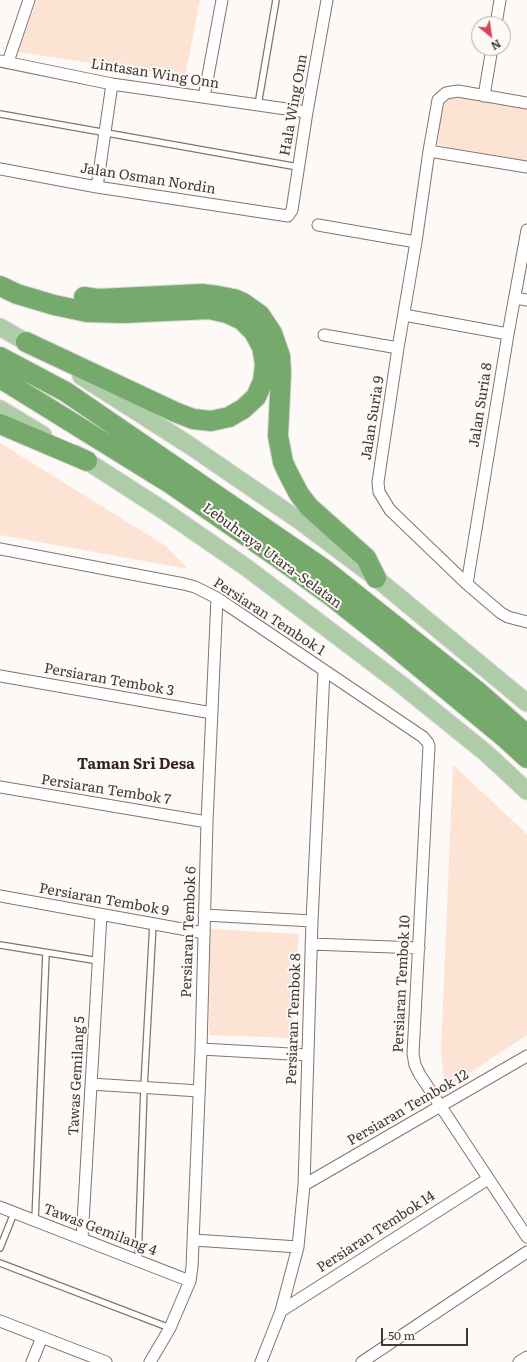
<!DOCTYPE html>
<html>
<head>
<meta charset="utf-8">
<style>
	body { margin:0 }
	#map { position:relative; width:527px; height:1362px; overflow:hidden; background:#fdf9f7; font-family:Literata,serif }
	canvas { display:block }
	.north { position:absolute; left:471px; top:16px; width:40px; height:40px; box-sizing:border-box; background:#fdf9f7; border:1px solid #b1aca9; border-radius:50%; rotate:150deg; font-size:11px; font-weight:700; line-height:16px; text-align:center; color:#403934 }
	.north::after { content:''; display:block; margin:auto; width:14px; height:18px; background:#d54557; clip-path:polygon(50% 0,100% 100%,50% 72%,0 100%) }
	.scale { position:absolute; left:381px; top:1328px; width:87px; height:18px; box-sizing:border-box; border:2px solid #403934; border-top:0; padding-left:5px; font-size:12px; line-height:14px; white-space:nowrap; color:#403934; -webkit-text-stroke:3px #fdf9f7; paint-order:stroke }
</style>
</head>
<body>
<div id="map">
<canvas width="527" height="1362"></canvas>
<div class="north">N</div>
<div class="scale">50 m</div>
</div>
<script>
const context = document.querySelector('canvas').getContext('2d');
context.lineJoin = 'round';
function fillPath(path, color) { context.fillStyle = color; context.fill(path, 'evenodd'); }
const shape = rows => new Path2D(rows.map(r => 'M' + r).join(''));
function trace(path, color, width, dash) { context.strokeStyle = color; context.lineWidth = width; context.lineCap = dash ? 'butt' : 'round'; context.setLineDash(dash || []); context.stroke(path); }
function write(font, color, halo, rows, align = 'center') {
  context.font = font + ' Literata,serif'; context.lineWidth = 4; context.setLineDash([]); context.textBaseline = 'middle'; context.strokeStyle = halo; context.fillStyle = color; for (const [text, x, y, turn = 0] of rows) {
    context.save(); context.translate(x, y); context.rotate((+turn || 0) * Math.PI / 180); context.textAlign = isNaN(turn) ? turn : align; if (halo) context.strokeText(text, 0, 0); context.fillText(text, 0, 0); context.restore();
  }
}
fillPath(shape([
	[37,0,200,0,185,77,18,52],
	[451,94,527,106,527,161,438,145,442,101],
	[0,443,166,546,188,569,0,535],
	[453,765,527,834,527,1035,445,1089,441,1051],
	[210,929,299,934,292,1038,209,1035]
]), '#fde3d4');
const lane = shape([
	[258,105,276,0],
	[0,114,298,167],
	[0,945,99,961],
	[35,1221,46,953],
	[0,1248,14,1213],
	[138,1261,144,1087,153,924],
	[0,1263,170,1328]
]);
const street = shape([
	[496,24,500,0],
	[0,61,112,84,307,112],
	[8,62,29,0],
	[484,96,492,48],
	[204,97,222,0],
	[527,103,458,91,446,93,438,100,429,151,416,242,398,348,378,482,379,492,390,510,467,584,501,613,508,617,527,622],
	[429,151,527,167],
	[0,169,97,187,288,216,292,210,307,112,327,0],
	[97,187,112,84],
	[318,225,416,242],
	[515,298,527,300],
	[404,315,508,334],
	[324,335,398,348],
	[0,549,184,584,195,587,217,598,423,737,428,743,429,746,413,1054,415,1065,420,1075,527,1237],
	[467,584,508,334,527,230],
	[0,676,212,713],
	[0,787,207,822],
	[0,896,204,933],
	[204,915,312,921],
	[311,944,419,948],
	[201,1049,308,1055],
	[91,1084,199,1091],
	[304,1185,527,1056],
	[0,1207,190,1281],
	[82,1239,101,915],
	[194,1240,298,1247],
	[281,1311,488,1179],
	[0,1321,106,1362],
	[32,1362,42,1337],
	[150,1362,170,1328,190,1281,192,1267,201,1049,207,822,217,598],
	[261,1362,281,1311,298,1247,304,1185,312,921,324,671],
	[362,1362,527,1252],
	[519,1362,527,1357]
]);
const primary = shape([
	[0,327,38,349],
	[81,376,189,445,300,521,376,578,527,703],
	[0,409,43,435],
	[76,454,163,510,247,568,398,682,486,753,527,791]
]);
const highway = shape([
	[0,286,17,294,54,305,87,312,123,313,209,309,227,313,242,320,254,332,262,347,265,364,263,381,256,397,243,409,229,417,211,421,193,419,175,412,26,342],
	[84,297,98,299,202,294,218,296,234,299,243,303,260,315,272,333,280,356,281,373,278,436,283,462,287,471,299,494,309,507,366,558,376,578],
	[0,357,66,392,324,569,476,690,527,735],
	[0,378,171,484,277,557,331,596,389,642,504,737,527,758],
	[0,424,87,461]
]);
trace(lane, '#857469', 8);
trace(street, '#857469', 13);
trace(primary, '#d9d7d6', 19);
trace(highway, '#d9d7d6', 22);
trace(lane, '#fff', 5.5);
trace(street, '#fff', 11);
trace(primary, '#adcca7', 17);
trace(highway, '#76aa6d', 20);
write('14px', '#403934', '#fdf9f7', [
	["Lintasan Wing Onn",155,74,9],
	["Hala Wing Onn",294,105,-80],
	["Jalan Osman Nordin",148,179,9],
	["Jalan Suria 8",481,405,-81],
	["Jalan Suria 9",373,418,-81],
	["Lebuhraya Utara–Selatan",272,556,36],
	["Persiaran Tembok 1",269,617,33],
	["Persiaran Tembok 3",109,680,10],
	["Persiaran Tembok 7",106,790,9],
	["Persiaran Tembok 9",104,900,10],
	["Persiaran Tembok 6",189,932,-88],
	["Persiaran Tembok 10",402,984,-87],
	["Persiaran Tembok 8",294,1019,-88],
	["Tawas Gemilang 5",77,1076,-87],
	["Persiaran Tembok 12",408,1108,-30],
	["Tawas Gemilang 4",100,1230,21],
	["Persiaran Tembok 14",376,1232,-33]
]);
write('bold 15px', '#35261d', '#fdf9f7', [
	["Taman Sri Desa",136,765]
]);
</script>
</body>
</html>
